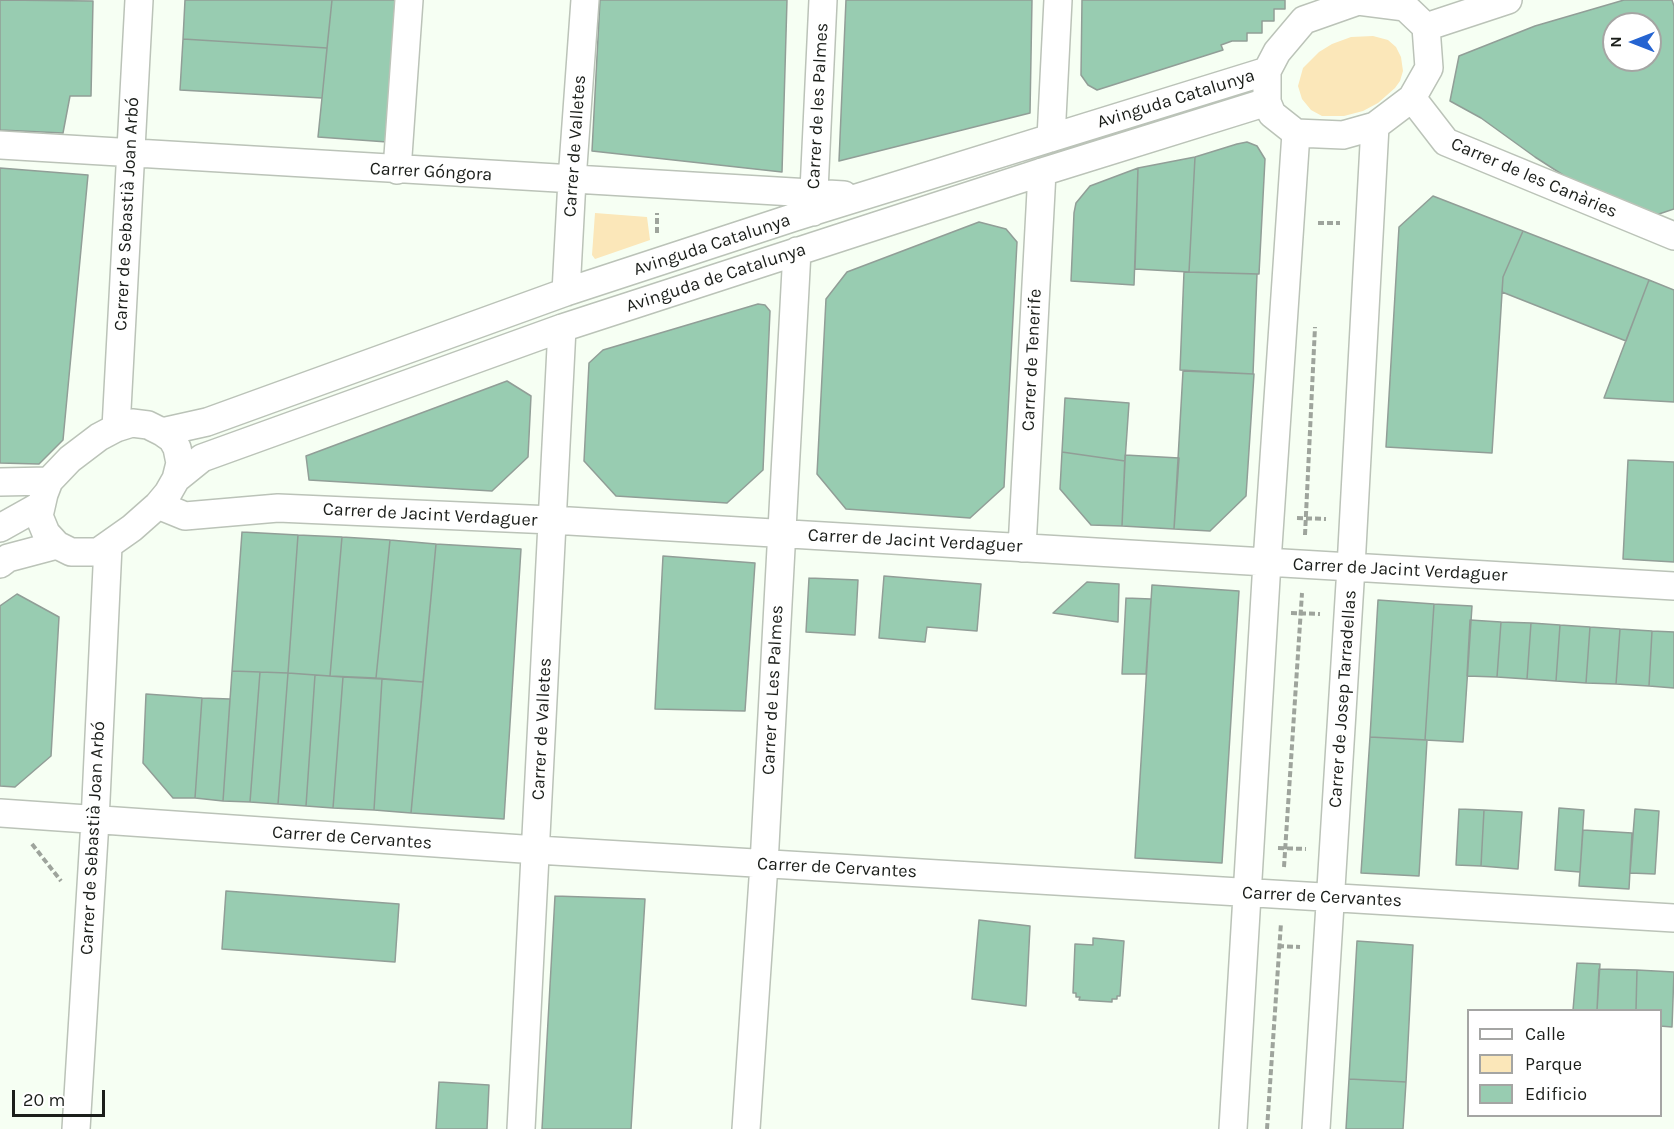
<!DOCTYPE html>
<html>
<head>
<meta charset="utf-8">
<style>
	body { margin:0 }
	#map { position:relative; width:1674px; height:1129px; overflow:hidden; background:#f6fff3; font-family:Karla,sans-serif }
	canvas { display:block }
	.legend { position:absolute; left:1467px; top:1009px; width:195px; height:108px; box-sizing:border-box; background:#fff; border:2px solid #a4a5a3; margin:0; padding:8px 10px; list-style:none; font-size:18px; color:#1b1e1a }
	.legend li { display:flex; align-items:center; gap:12px; height:30px }
	.legend b { width:30px; border:2px solid #a4a5a3 }
	.north { position:absolute; left:1602px; top:12px; width:60px; height:60px; box-sizing:border-box; background:#fff; border:2px solid #a4a5a3; border-radius:50%; rotate:270deg; font-size:16px; font-weight:700; line-height:24px; text-align:center; color:#1b1e1a }
	.north::after { content:''; display:block; margin:auto; width:21px; height:27px; background:#2564d1; clip-path:polygon(50% 0,100% 100%,50% 72%,0 100%) }
	.scale { position:absolute; left:12px; top:1090px; width:93px; height:27px; box-sizing:border-box; border:3px solid #1b1e1a; border-top:0; padding-left:8px; font-size:18px; line-height:21px; white-space:nowrap; color:#1b1e1a; -webkit-text-stroke:4px #fff; paint-order:stroke }
</style>
</head>
<body>
<div id="map">
<canvas width="1674" height="1129"></canvas>
<ul class="legend">
<li><b style="height:8px;background:#fff"></b>Calle</li>
<li><b style="height:16px;background:#fbe7b9"></b>Parque</li>
<li><b style="height:16px;background:#98ccb1"></b>Edificio</li>
</ul>
<div class="north">N</div>
<div class="scale">20 m</div>
</div>
<script>
const context = document.querySelector('canvas').getContext('2d');
context.lineJoin = 'round';
function fillPath(path, color) { context.fillStyle = color; context.fill(path, 'evenodd'); }
const shape = rows => new Path2D(rows.map(r => 'M' + r).join(''));
function trace(path, color, width, dash) { context.strokeStyle = color; context.lineWidth = width; context.lineCap = dash ? 'butt' : 'round'; context.setLineDash(dash || []); context.stroke(path); }
function write(font, color, halo, rows, align = 'center') {
  context.font = font + ' Karla,sans-serif'; context.lineWidth = 4.5; context.setLineDash([]); context.textBaseline = 'middle'; context.strokeStyle = halo; context.fillStyle = color; for (const [text, x, y, turn = 0] of rows) {
    context.save(); context.translate(x, y); context.rotate((+turn || 0) * Math.PI / 180); context.textAlign = isNaN(turn) ? turn : align; if (halo) context.strokeText(text, 0, 0); context.fillText(text, 0, 0); context.restore();
  }
}
fillPath(shape([
	[1373,36,1388,40,1396,47,1401,57,1403,71,1400,81,1395,88,1378,103,1363,111,1344,116,1322,116,1311,110,1302,99,1298,86,1303,68,1319,52,1332,44,1351,37],
	[595,213,647,217,650,240,595,259,592,255]
]), '#fbe7b9');
const building = shape([
	[0,0,93,1,91,96,70,96,63,133,0,130,0,0],
	[185,0,332,0,327,48,183,39,185,0],
	[332,0,395,0,387,142,318,137,332,0],
	[600,0,787,0,782,172,592,151,600,0],
	[846,0,1032,0,1030,113,839,161,846,0],
	[1082,0,1285,0,1285,9,1274,9,1274,21,1262,21,1262,33,1247,33,1247,41,1232,41,1221,45,1223,50,1097,90,1088,85,1081,75,1082,0],
	[1624,0,1672,0,1674,6,1674,209,1650,217,1591,193,1535,157,1481,118,1450,101,1459,56,1535,26,1624,0],
	[1614,24,1650,24,1650,60,1614,60,1614,24],
	[183,39,327,48,322,98,180,90,183,39],
	[1247,142,1257,146,1265,159,1259,274,1189,272,1195,157,1237,144,1247,142],
	[1195,157,1189,272,1135,269,1138,168,1195,157],
	[0,168,88,175,63,440,39,464,0,463,0,168],
	[1138,168,1134,285,1071,281,1074,213,1076,203,1090,186,1138,168],
	[1433,196,1523,231,1503,277,1492,453,1386,447,1399,227,1433,196],
	[979,222,1006,229,1017,242,1004,487,970,518,846,509,817,474,826,299,847,272,979,222],
	[1523,231,1649,280,1626,341,1502,292,1503,277,1523,231],
	[1184,272,1257,274,1253,374,1180,370,1184,272],
	[1649,280,1674,290,1674,402,1604,398,1649,280],
	[758,304,765,305,770,311,763,470,727,503,616,496,584,461,589,363,603,350,758,304],
	[1183,371,1254,374,1246,496,1210,531,1174,529,1183,371],
	[507,381,531,396,528,457,492,491,309,480,306,456,507,381],
	[1065,398,1129,403,1125,461,1062,452,1065,398],
	[1062,452,1125,461,1122,526,1091,525,1060,489,1062,452],
	[1125,455,1179,458,1174,529,1122,526,1125,455],
	[1628,460,1674,462,1674,562,1623,559,1628,460],
	[242,532,298,535,288,673,232,671,242,532],
	[298,535,342,537,330,676,288,673,298,535],
	[342,537,390,540,376,678,330,676,342,537],
	[390,540,436,544,423,682,376,678,390,540],
	[436,544,521,549,504,819,411,813,436,544],
	[663,556,755,563,745,711,655,709,663,556],
	[884,576,981,584,977,631,927,627,925,642,879,638,884,576],
	[809,578,858,580,855,635,806,632,809,578],
	[1087,582,1119,584,1118,622,1053,613,1087,582],
	[1152,585,1239,591,1222,863,1135,858,1152,585],
	[17,594,59,617,51,756,15,787,0,786,0,606,17,594],
	[1126,598,1151,599,1146,674,1122,674,1126,598],
	[1378,600,1434,604,1425,740,1370,737,1378,600],
	[1434,604,1472,606,1463,742,1425,740,1434,604],
	[1470,620,1501,622,1497,677,1467,676,1470,620],
	[1501,622,1531,623,1527,679,1497,677,1501,622],
	[1531,623,1560,625,1556,681,1527,679,1531,623],
	[1560,625,1590,627,1586,683,1556,681,1560,625],
	[1590,627,1620,629,1616,684,1586,683,1590,627],
	[1620,629,1652,631,1649,686,1616,684,1620,629],
	[1652,631,1674,632,1674,688,1649,686,1652,631],
	[232,671,260,672,250,802,223,801,232,671],
	[260,672,288,673,278,804,250,802,260,672],
	[288,673,315,675,306,806,278,804,288,673],
	[315,675,343,677,333,808,306,806,315,675],
	[343,677,382,679,374,810,333,808,343,677],
	[382,679,423,682,411,813,374,810,382,679],
	[146,694,202,698,195,798,173,798,143,763,146,694],
	[202,698,230,699,223,801,195,798,202,698],
	[1370,737,1427,740,1419,876,1361,873,1370,737],
	[1559,808,1584,810,1580,872,1555,870,1559,808],
	[1459,809,1484,810,1481,866,1456,865,1459,809],
	[1635,809,1659,811,1655,874,1630,873,1635,809],
	[1484,810,1522,812,1518,869,1481,866,1484,810],
	[1583,830,1632,833,1629,889,1579,886,1583,830],
	[226,891,399,904,395,962,222,949,226,891],
	[555,896,645,899,631,1129,542,1129,555,896],
	[979,920,1030,926,1026,1006,972,999,979,920],
	[1093,938,1124,941,1120,996,1117,996,1117,999,1112,999,1112,1002,1079,1000,1080,997,1076,997,1076,993,1073,993,1075,944,1093,945,1093,938],
	[1357,941,1413,945,1406,1082,1349,1079,1357,941],
	[1577,963,1600,964,1597,1010,1573,1010,1577,963],
	[1599,969,1637,970,1636,1010,1597,1010,1599,969],
	[1637,970,1674,972,1672,1027,1660,1026,1660,1010,1636,1010,1637,970],
	[1349,1079,1406,1082,1403,1129,1346,1129,1349,1079],
	[439,1082,489,1085,487,1129,436,1129,439,1082]
]);
fillPath(building, '#98ccb1');
trace(building, '#919e97', 1.5);
const minor = shape([
	[1358,1,1405,7,1426,27,1429,68,1412,98,1375,126,1343,135,1296,133,1272,114,1267,102,1267,71,1277,52,1304,20,1358,1],
	[1426,27,1508,0],
	[1412,98,1446,142,1674,236],
	[1051,138,1058,0],
	[0,145,844,195],
	[397,170,409,0],
	[813,212,823,0],
	[566,292,572,180,585,0],
	[132,423,148,425,162,432,172,439,177,448,180,463,176,479,168,493,158,505,132,528,98,552,71,552,57,545,46,533,39,516,44,494,49,481,70,459,99,437,116,428,132,423],
	[116,428,139,0],
	[162,432,207,422,566,292,795,217,1267,71],
	[176,479,202,458,562,328,1042,172,1267,102],
	[0,482,49,481],
	[158,505,185,516,278,508,552,520,1674,586],
	[0,528,41,505],
	[1022,548,1042,172],
	[0,564,8,558,57,545],
	[0,813,537,850,1674,918],
	[76,1129,95,821,108,546],
	[521,1129,562,328],
	[746,1129,764,864,797,251],
	[1233,1129,1267,562,1296,133],
	[1316,1129,1351,567,1375,126]
]);
trace(minor, '#bbc3b8', 30);
trace(shape([
	[1318,223,1340,223],
	[657,233,657,213],
	[1297,518,1326,519],
	[1305,535,1315,327],
	[1291,613,1320,614],
	[32,844,61,881],
	[1278,848,1306,849],
	[1284,867,1302,593],
	[1278,946,1300,947],
	[1267,1129,1281,923]
]), '#9ea49c', 4, [6, 3]);
trace(minor, '#fff', 27);
write('18px', '#1b1e1a', '#fff', [
	["Avinguda Catalunya",1176,99,-17],
	["Carrer de les Palmes",818,106,-87],
	["Carrer de Valletes",575,146,-86],
	["Carrer Góngora",431,172,3],
	["Carrer de les Canàries",1534,178,23],
	["Carrer de Sebastià Joan Arbó",127,214,-87],
	["Avinguda Catalunya",712,245,-18],
	["Avinguda de Catalunya",716,278,-18],
	["Carrer de Tenerife",1032,360,-87],
	["Carrer de Jacint Verdaguer",430,515,3],
	["Carrer de Jacint Verdaguer",915,541,3],
	["Carrer de Jacint Verdaguer",1400,570,3],
	["Carrer de Les Palmes",773,690,-87],
	["Carrer de Josep Tarradellas",1343,699,-86],
	["Carrer de Valletes",542,729,-87],
	["Carrer de Sebastià Joan Arbó",93,838,-87],
	["Carrer de Cervantes",352,838,4],
	["Carrer de Cervantes",837,868,3],
	["Carrer de Cervantes",1322,897,3]
]);
</script>
</body>
</html>
